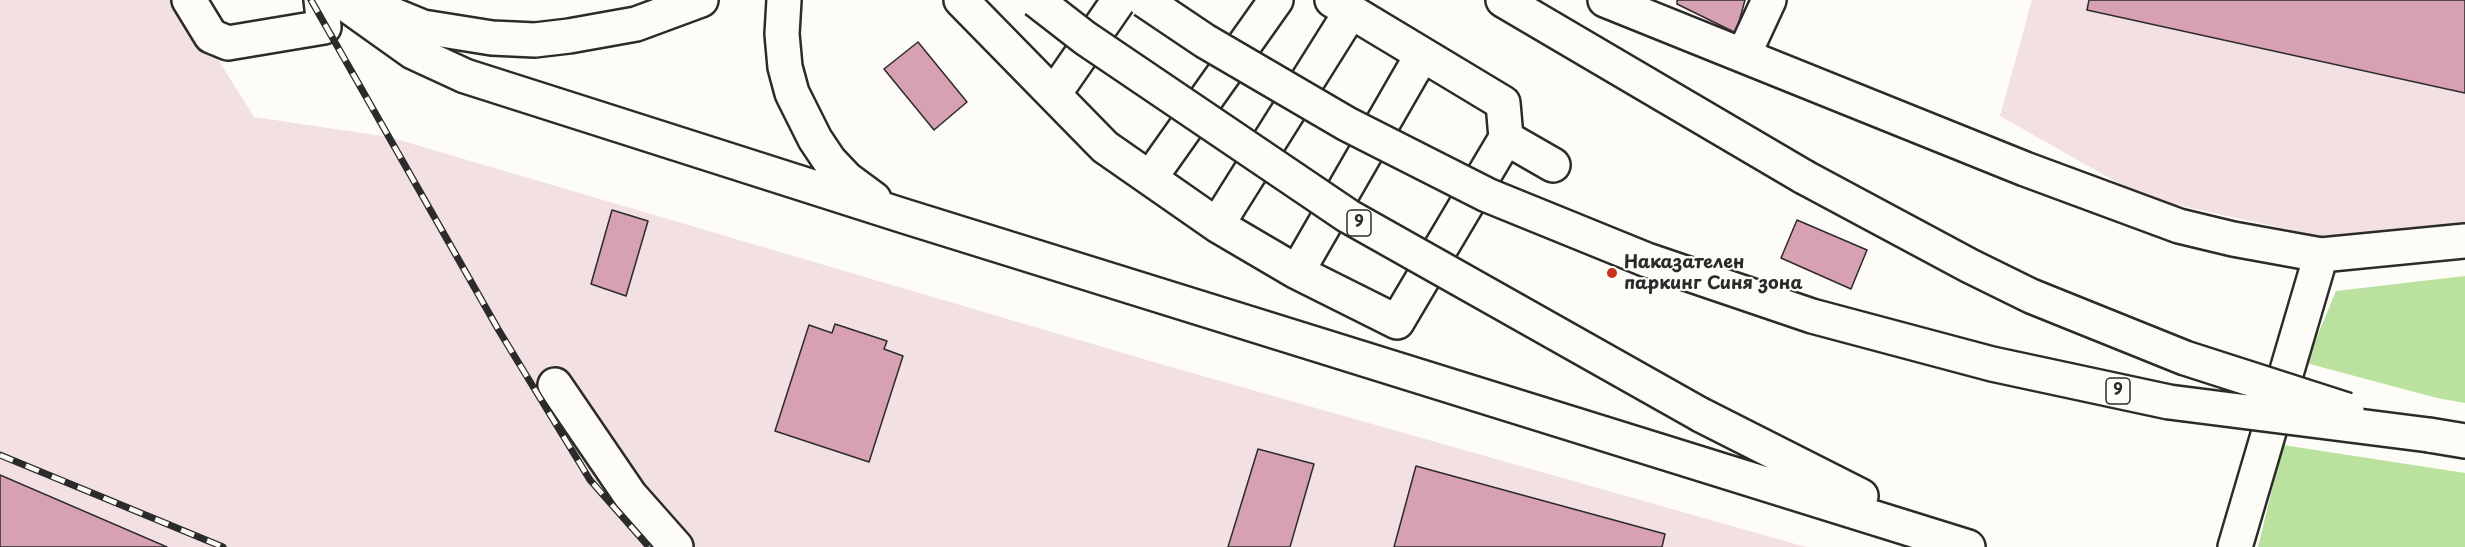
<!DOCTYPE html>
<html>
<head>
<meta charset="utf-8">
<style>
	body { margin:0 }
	canvas { display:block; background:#fdfcf7 }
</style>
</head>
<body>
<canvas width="2465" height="547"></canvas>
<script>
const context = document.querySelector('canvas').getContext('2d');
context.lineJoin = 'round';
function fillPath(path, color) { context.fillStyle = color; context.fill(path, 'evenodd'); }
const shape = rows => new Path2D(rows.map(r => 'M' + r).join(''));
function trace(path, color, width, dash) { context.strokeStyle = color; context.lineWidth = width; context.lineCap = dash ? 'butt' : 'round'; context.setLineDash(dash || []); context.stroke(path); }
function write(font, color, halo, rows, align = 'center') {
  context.font = font + ' "Playpen Sans",sans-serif'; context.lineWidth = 4.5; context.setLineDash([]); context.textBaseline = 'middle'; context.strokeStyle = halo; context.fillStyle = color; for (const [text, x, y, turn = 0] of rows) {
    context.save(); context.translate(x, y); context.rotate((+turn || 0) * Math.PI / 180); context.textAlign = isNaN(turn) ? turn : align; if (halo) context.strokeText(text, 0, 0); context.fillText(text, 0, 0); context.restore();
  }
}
fillPath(shape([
	[0,0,181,0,254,117,389,137,1164,365,1806,547,0,547],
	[2032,0,2465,0,2465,239,2383,250,2145,198,2000,116]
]), '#f2e0e3');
fillPath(shape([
	[2465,276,2465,403,2437,398,2306,363,2336,291],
	[2283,445,2465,473,2465,547,2258,547]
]), '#bae29e');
const building = shape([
	[1677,0,1745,0,1736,33,1677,4,1677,0],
	[2089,0,2465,0,2465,93,2087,10,2089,0],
	[918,42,967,102,934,130,884,69,918,42],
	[612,210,648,221,626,296,591,284,612,210],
	[1797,220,1867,250,1851,289,1781,258,1797,220],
	[835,324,887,341,884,349,903,356,869,462,775,431,809,325,832,333,835,324],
	[1258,449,1314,464,1290,547,1228,547,1258,449],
	[1416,466,1665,534,1662,547,1394,547,1416,466],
	[0,475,167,547,0,547,0,475]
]);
fillPath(building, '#d8a0b3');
trace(building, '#2b2b2b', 1.5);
const minor = shape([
	[189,0,211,36,228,43,324,27,321,0],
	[357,0,423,27,492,38,535,40,569,36,636,24,701,0],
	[961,0,1105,147,1217,225,1297,272,1397,322,1506,138,1503,103,1332,0],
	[1605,0,2025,169,2179,226,2233,239,2321,255,2465,241],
	[1744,54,1769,0],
	[1054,94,1119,0],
	[1506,138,1553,165],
	[1150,178,1276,0],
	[1217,225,1350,13],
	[1297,272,1422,55],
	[555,385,630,495,676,547],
	[2235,547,2321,255]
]);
const highway = shape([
	[340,0,413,52,465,76,904,216,1968,547],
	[784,0,782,34,785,67,792,93,815,139,829,160,847,179,874,199],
	[1503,0,1804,177],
	[1701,415,1861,496],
	[2429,435,2465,441]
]);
trace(minor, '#2b2b2b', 38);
trace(highway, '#2b2b2b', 38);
trace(minor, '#fdfcf7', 33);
trace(highway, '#fdfcf7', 33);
const rail = shape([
	[311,0,498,329,590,480,649,547],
	[0,455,223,547]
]);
trace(rail, '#2b2b2b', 7);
trace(rail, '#fdfcf7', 4.5, [14]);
const highwayBridge = shape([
	[1036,0,1085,38,1348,216,1701,415],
	[1144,0,1205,41,1347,124,1487,195,1647,260,1812,316,1992,364,2169,402,2429,435],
	[1804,177,1970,266,2031,296,2185,358,2347,410]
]);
trace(highwayBridge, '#2b2b2b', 38, []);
trace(highwayBridge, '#fdfcf7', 33);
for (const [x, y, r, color] of [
	[1612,273,6,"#c8321e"]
]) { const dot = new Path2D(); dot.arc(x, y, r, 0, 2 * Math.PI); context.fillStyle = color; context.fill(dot); trace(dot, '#fdfcf7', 2); }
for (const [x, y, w] of [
	[1359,223,24],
	[2118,391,24]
]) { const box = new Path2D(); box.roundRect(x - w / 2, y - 13, w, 26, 4.5); context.fillStyle = '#fdfcf7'; context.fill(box); trace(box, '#2b2b2b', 1.5); }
write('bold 16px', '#2b2b2b', null, [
	["9",1359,223],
	["9",2118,391]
]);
write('bold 18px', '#2b2b2b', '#fdfcf7', [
	["Наказателен",1624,263],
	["паркинг Синя зона",1624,284]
], 'left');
</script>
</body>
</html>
